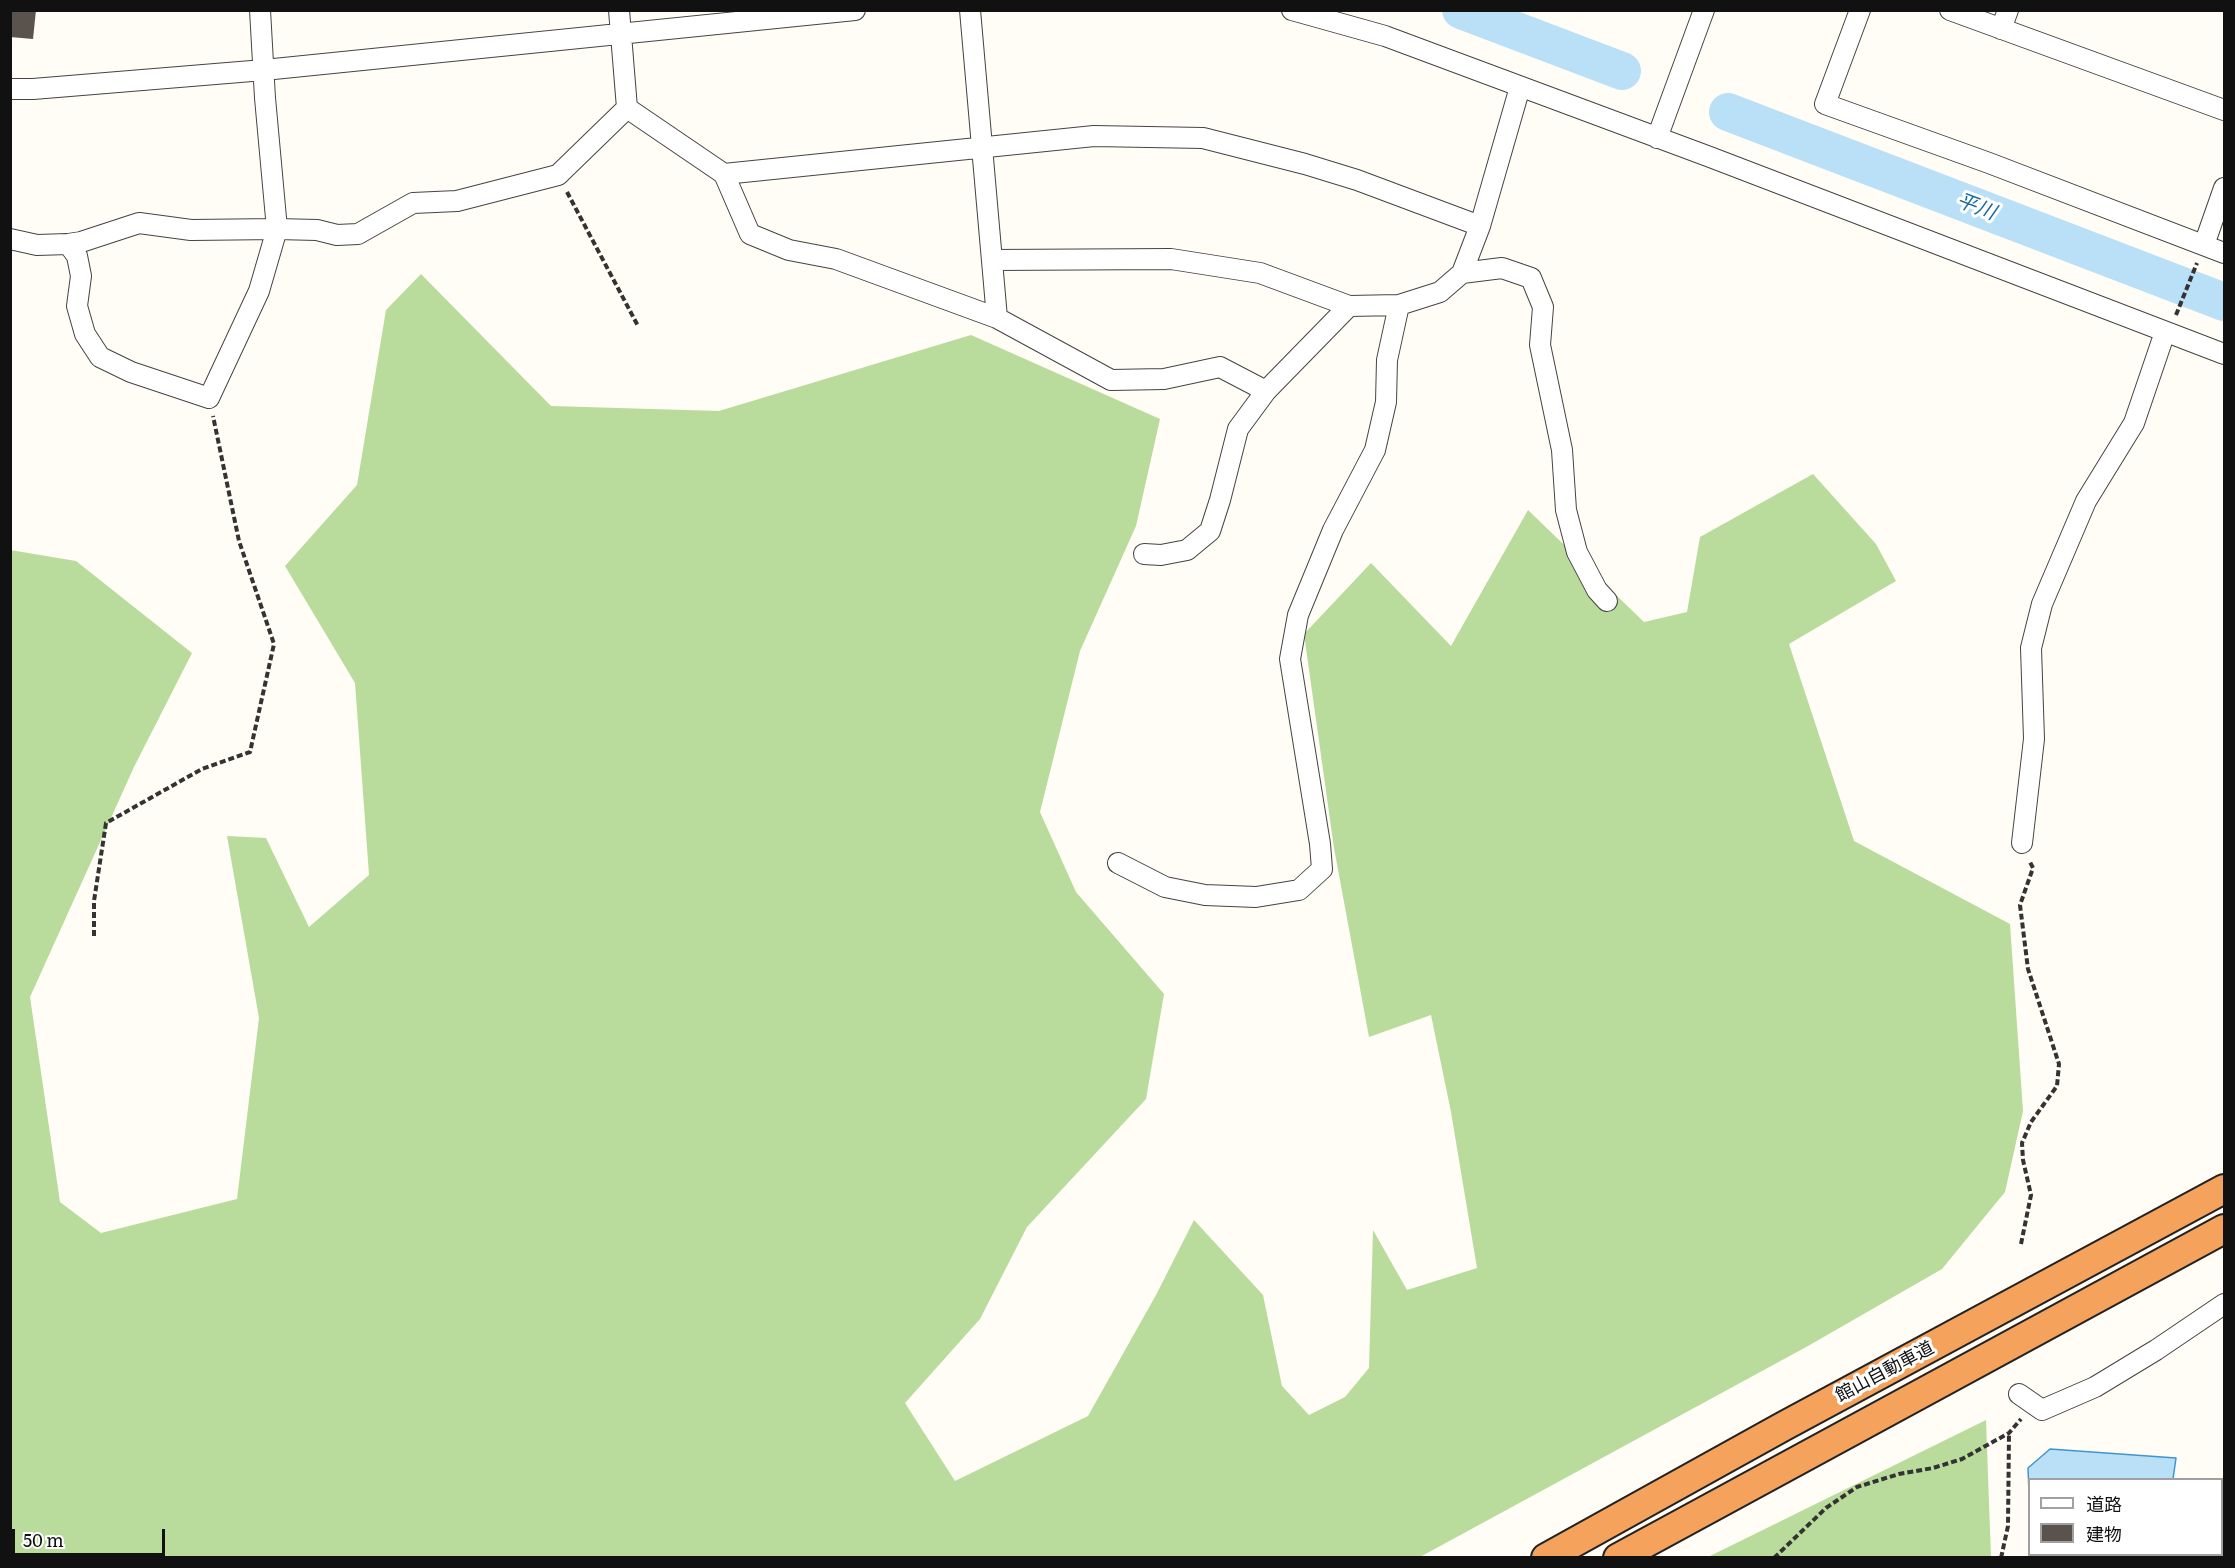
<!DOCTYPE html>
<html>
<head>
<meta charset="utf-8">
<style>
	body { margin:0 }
	#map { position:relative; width:2235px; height:1568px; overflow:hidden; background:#fffdf5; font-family:Literata,"Noto Sans JP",serif }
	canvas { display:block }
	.frame { position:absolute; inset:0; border:12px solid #111; pointer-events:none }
	.legend { position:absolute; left:2028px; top:1478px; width:195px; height:78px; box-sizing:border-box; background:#fff; border:2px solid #a0a0a0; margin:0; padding:8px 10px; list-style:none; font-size:18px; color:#111 }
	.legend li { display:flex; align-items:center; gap:12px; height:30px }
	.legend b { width:30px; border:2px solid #a0a0a0 }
	.scale { position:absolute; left:12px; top:1529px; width:153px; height:27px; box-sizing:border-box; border:3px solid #111; border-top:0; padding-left:8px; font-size:18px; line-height:21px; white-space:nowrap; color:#111; -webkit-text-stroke:4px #fff; paint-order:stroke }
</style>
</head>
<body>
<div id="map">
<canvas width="2235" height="1568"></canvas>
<div class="frame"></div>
<ul class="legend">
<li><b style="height:8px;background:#fff"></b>道路</li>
<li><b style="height:16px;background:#5a524d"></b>建物</li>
</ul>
<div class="scale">50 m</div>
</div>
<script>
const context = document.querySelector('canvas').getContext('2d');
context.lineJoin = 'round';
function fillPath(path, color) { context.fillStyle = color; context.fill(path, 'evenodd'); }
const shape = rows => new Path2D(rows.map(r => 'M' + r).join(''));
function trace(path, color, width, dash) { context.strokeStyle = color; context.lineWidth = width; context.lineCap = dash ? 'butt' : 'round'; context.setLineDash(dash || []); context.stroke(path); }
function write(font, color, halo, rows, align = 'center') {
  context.font = font + ' Literata,"Noto Sans JP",serif'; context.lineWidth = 6; context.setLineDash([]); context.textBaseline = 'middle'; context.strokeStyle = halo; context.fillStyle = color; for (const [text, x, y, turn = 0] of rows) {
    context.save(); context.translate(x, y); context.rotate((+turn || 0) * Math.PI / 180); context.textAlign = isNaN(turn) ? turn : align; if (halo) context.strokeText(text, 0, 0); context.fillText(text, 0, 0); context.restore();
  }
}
fillPath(shape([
	[421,274,551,406,719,411,971,335,1160,419,1136,526,1080,651,1040,812,1076,892,1164,994,1146,1099,1027,1227,980,1319,905,1403,955,1481,1088,1416,1156,1295,1194,1220,1263,1295,1282,1386,1309,1415,1345,1397,1369,1368,1373,1230,1407,1290,1477,1268,1451,1112,1431,1015,1369,1037,1334,848,1304,634,1371,563,1451,646,1528,510,1644,622,1687,612,1700,537,1813,474,1876,544,1896,581,1789,644,1854,841,2010,924,2023,1111,2005,1192,1942,1269,1808,1346,1420,1557,11,1557,10,550,76,561,192,653,134,767,30,997,60,1202,101,1233,237,1199,259,1018,227,836,266,838,309,927,369,875,355,683,285,566,357,485,386,310],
	[1986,1420,1991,1557,1708,1557]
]), '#b9dc9c');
const water = shape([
	[2050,1449,2176,1458,2173,1479,2030,1480,2029,1493,2028,1468,2050,1449],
	[2179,1555,2179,1557,2034,1558,2034,1555,2179,1555]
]);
fillPath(water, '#b9e0f7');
trace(water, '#3f96cf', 1.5);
trace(shape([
	[1461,10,1622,71],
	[1728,112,2224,302]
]), '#b9e0f7', 38);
fillPath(shape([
	[10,10,36,10,33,39,10,37]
]), '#5a524d');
const minor = shape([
	[619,10,627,108],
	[970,10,997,318],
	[1292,10,1385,36,1710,157,2224,354],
	[1860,10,1825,104,1989,163,2224,253],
	[1950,10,2224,110],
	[2001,29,2008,10],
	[10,89,33,89,264,70,855,10],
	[627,108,724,174,750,234,789,250,836,259,997,318,1111,380,1164,379,1220,367,1266,391,1349,306,1399,305,1440,292,1462,273,1480,226,1520,87],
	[1657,138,1704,10],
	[724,174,1094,136,1203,138,1305,164,1357,180,1480,226],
	[10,239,37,245,68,244,81,242,139,223,191,230,277,229,317,230,337,235,358,234,413,203,457,201,558,175,627,108],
	[68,244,77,256,81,276,77,306,85,334,100,357,131,372,209,398,259,291,277,229,265,98,260,10],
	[2204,245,2224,188],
	[992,260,1171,259,1260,273,1349,306],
	[1462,273,1502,268,1531,278,1543,307,1540,345,1562,450,1566,510,1577,552,1597,590,1607,601],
	[1144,554,1161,555,1187,550,1210,531,1220,500,1238,429,1266,391],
	[2022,843,2034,739,2031,648,2042,604,2086,501,2134,423,2165,332],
	[1118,863,1165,887,1205,895,1256,897,1299,890,1322,869,1320,844,1290,659,1298,615,1333,530,1375,450,1386,402,1387,360,1399,305],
	[2019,1394,2042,1410,2095,1387,2156,1350,2224,1304]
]);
const highway = shape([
	[1546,1558,1784,1426,2224,1189],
	[1618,1558,2224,1229]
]);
trace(minor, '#444', 22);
trace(highway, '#222', 32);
trace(shape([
	[567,192,638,326],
	[2176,315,2197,263],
	[94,936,94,901,106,823,202,769,250,752,274,644,239,541,213,416],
	[2021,1244,2031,1195,2023,1160,2022,1143,2031,1122,2057,1086,2059,1064,2028,969,2020,905,2033,868,2029,860],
	[1774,1558,1826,1508,1857,1487,1899,1474,1933,1468,1962,1459,2009,1433,2021,1419],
	[2001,1558,2008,1526,2009,1433]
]), '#333', 4, [6, 3]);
trace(minor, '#fff', 20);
trace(highway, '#f5a25d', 28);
write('18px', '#111', '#fff', [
	["館山自動車道",1885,1372,-28]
]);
write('italic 20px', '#1768a6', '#fff', [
	["平川",1976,207,21]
]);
</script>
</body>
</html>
